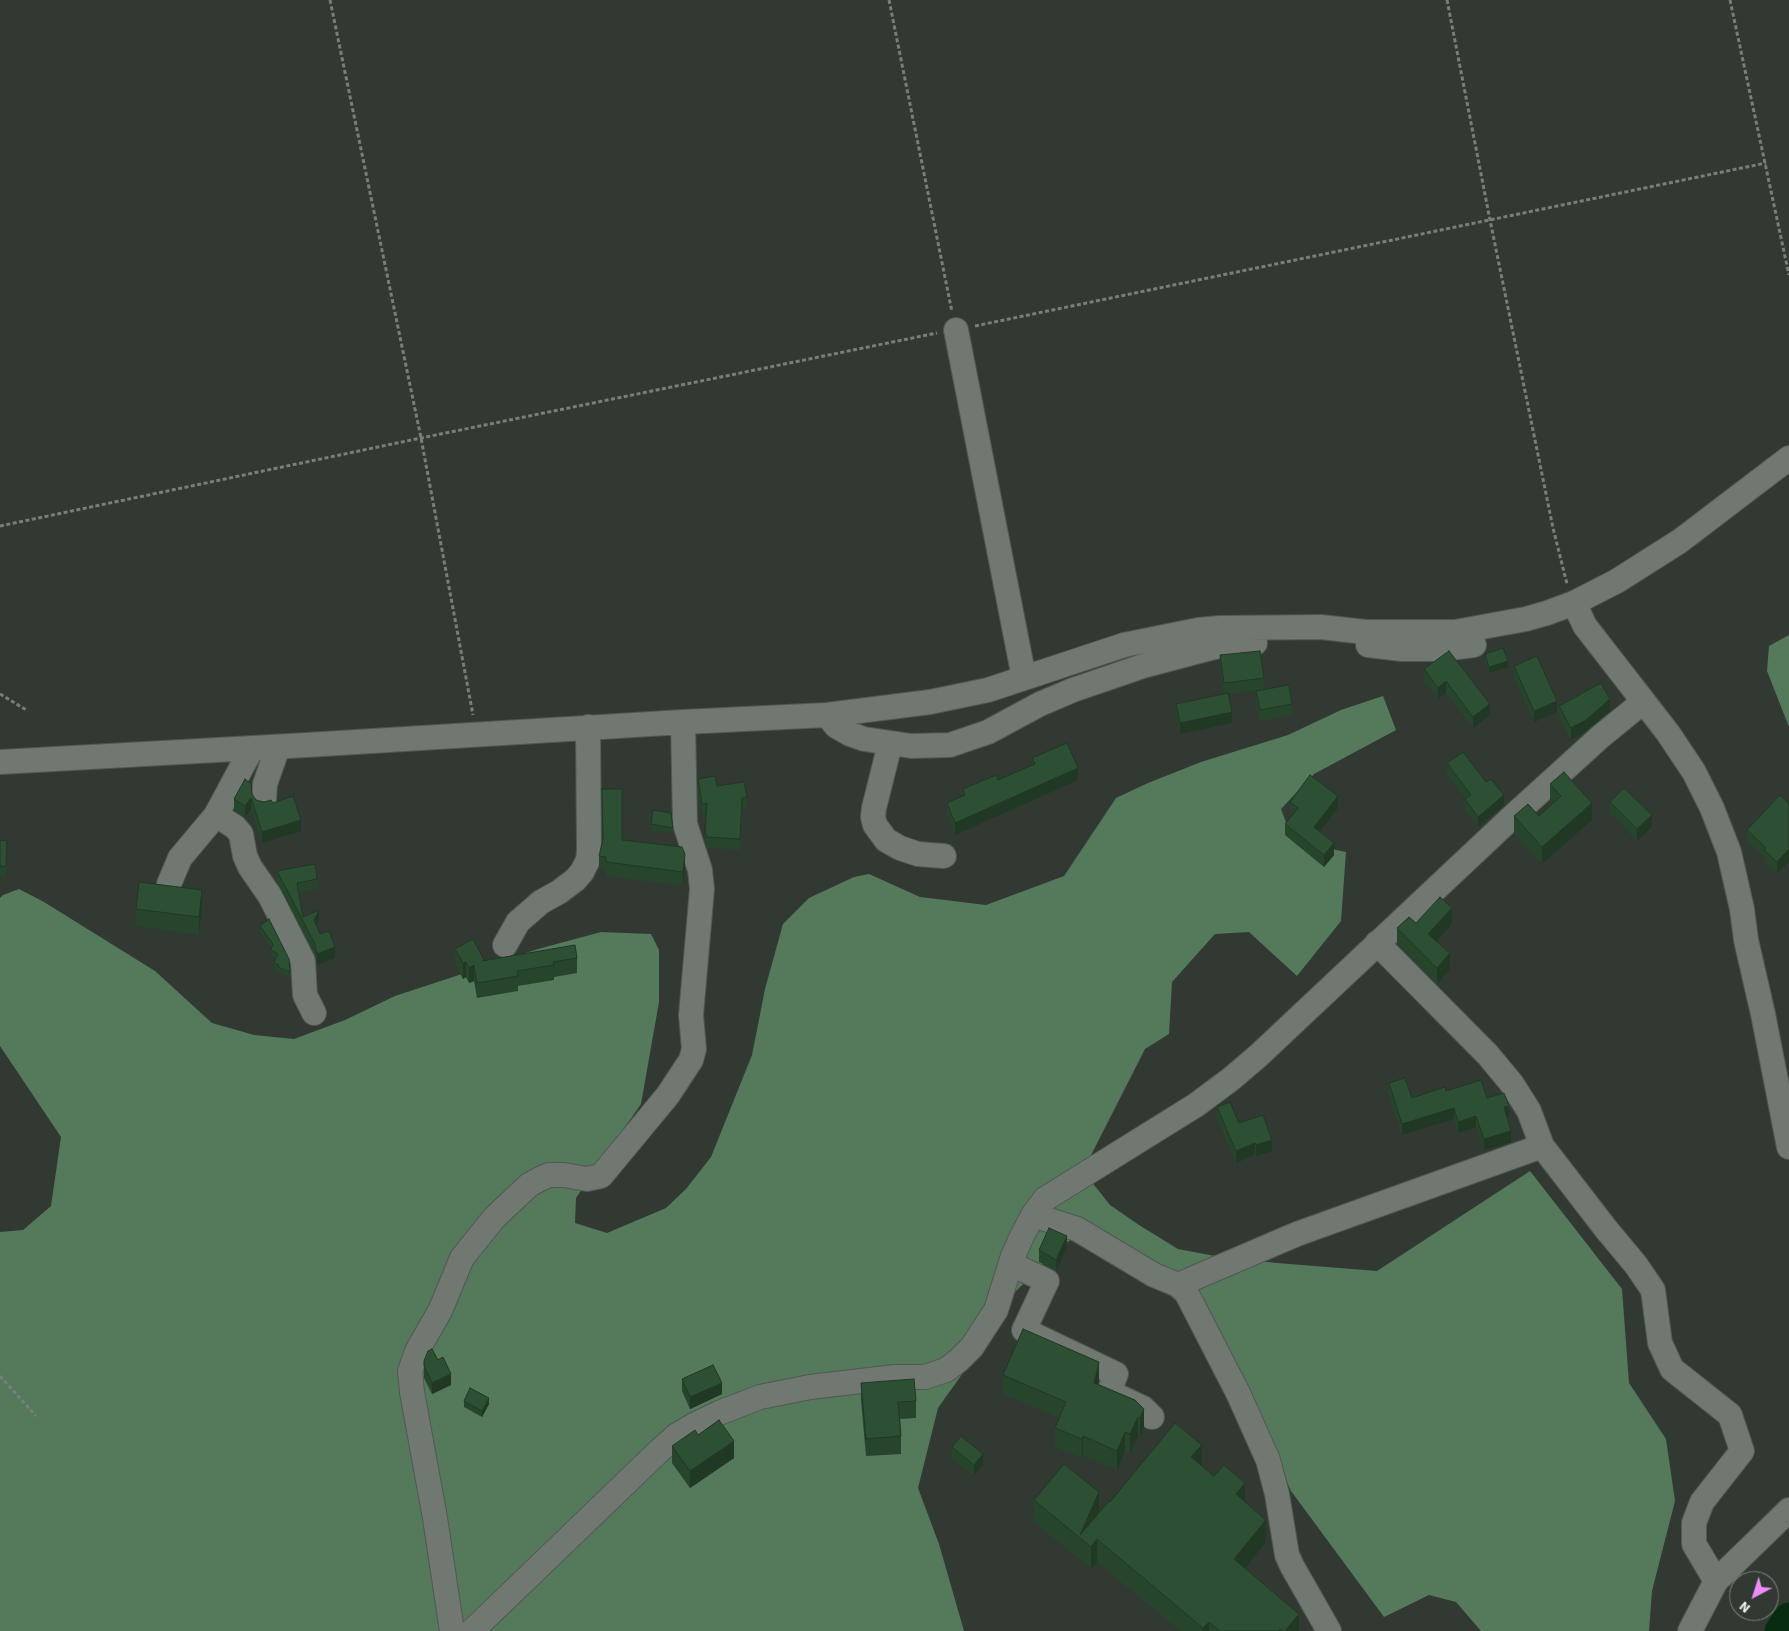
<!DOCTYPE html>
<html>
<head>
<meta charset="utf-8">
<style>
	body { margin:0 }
	#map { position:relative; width:1789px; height:1631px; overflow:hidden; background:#323933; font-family:"Source Sans 3",sans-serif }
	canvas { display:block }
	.north { position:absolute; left:1729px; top:1571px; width:50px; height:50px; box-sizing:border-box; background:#323933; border:1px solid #7f857f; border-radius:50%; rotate:220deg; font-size:14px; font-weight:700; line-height:20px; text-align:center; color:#f2f6f2 }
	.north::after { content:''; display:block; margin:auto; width:18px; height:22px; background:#ec8cfa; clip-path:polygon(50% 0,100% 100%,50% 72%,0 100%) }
</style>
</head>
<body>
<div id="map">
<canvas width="1789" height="1631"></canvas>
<div class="north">N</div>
</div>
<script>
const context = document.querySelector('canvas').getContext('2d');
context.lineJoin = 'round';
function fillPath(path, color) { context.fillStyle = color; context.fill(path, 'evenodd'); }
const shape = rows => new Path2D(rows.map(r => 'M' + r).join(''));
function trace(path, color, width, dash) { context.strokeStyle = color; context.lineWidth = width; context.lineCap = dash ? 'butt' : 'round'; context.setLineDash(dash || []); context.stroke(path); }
fillPath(shape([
	[1789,635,1789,727,1767,671,1769,646],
	[1383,696,1396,730,1314,774,1281,809,1293,841,1346,852,1341,921,1297,976,1249,932,1215,934,1172,982,1169,1034,1145,1049,1083,1171,1110,1205,1139,1225,1178,1249,1215,1256,1277,1263,1377,1271,1530,1171,1622,1289,1629,1383,1666,1439,1675,1501,1652,1591,1649,1631,1481,1631,1456,1602,1429,1595,1384,1617,1291,1491,1226,1345,1132,1262,1080,1232,1058,1250,1014,1293,965,1370,938,1408,918,1488,939,1544,964,1631,0,1631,0,1232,23,1230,51,1206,61,1137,0,1046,0,898,3,895,19,889,44,902,155,971,212,1023,254,1035,294,1039,345,1020,395,996,538,949,601,932,651,934,659,950,659,1002,641,1104,576,1198,575,1223,607,1233,666,1208,686,1189,711,1157,752,1055,765,989,783,924,809,898,854,877,869,874,920,897,986,905,1064,876,1116,798,1148,783,1201,762,1288,735,1341,710]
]), '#55795b');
trace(shape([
	[1780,1631,1789,1618]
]), '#082c12', 31);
const minor = shape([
	[956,330,1024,678],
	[1574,603,1585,626,1668,733,1694,772,1712,808,1729,852,1742,909,1746,940,1763,1014,1789,1147],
	[1368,645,1402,649,1442,649,1474,645],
	[827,715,836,726,850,734,864,739,911,746,950,745,988,732,1040,704,1073,690,1143,666,1230,643,1255,643],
	[890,744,874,808,873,817,875,825,886,840,900,848,918,854,944,856],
	[0,762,307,745,683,722,827,715,930,702,988,690,1124,645,1198,630,1220,628,1321,627,1365,632,1455,632,1526,619,1547,613,1574,603,1617,581,1680,541,1789,458],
	[264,800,265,784,278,747],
	[216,815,235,827,241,834,245,856,250,867,270,896,303,961,305,995,314,1013],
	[169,884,180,858,216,815,252,748],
	[1377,943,1488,1055,1512,1084,1529,1111,1542,1146,1606,1229,1636,1265,1653,1290,1660,1343,1672,1369,1730,1415,1742,1451,1702,1502,1694,1523,1694,1544,1716,1581],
	[505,945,518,922,541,902,559,892,575,880,582,872,588,860,589,851,588,727],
	[1033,1215,1077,1229,1154,1275,1178,1285,1186,1292,1238,1393,1268,1460,1277,1494,1287,1555,1292,1566,1329,1631],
	[1011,1264,1047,1281,1024,1330,1116,1374,1109,1392,1143,1408,1152,1417],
	[1178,1285,1297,1234,1542,1146],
	[452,1631,435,1518,412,1392,410,1371,417,1351,440,1311,462,1258,494,1218,529,1185,540,1179,549,1175,564,1175,587,1179,601,1176,668,1095,691,1060,694,1049,691,1015,702,889,700,870,685,824,683,722],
	[472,1631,657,1453,677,1435,694,1425,719,1413,760,1397,810,1387,895,1377,925,1377,946,1370,959,1360,972,1347,996,1310,1013,1256,1022,1236,1033,1215,1045,1199,1196,1105,1231,1079,1258,1056,1511,818,1600,737,1643,702],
	[1690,1631,1716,1581,1789,1510]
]);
trace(minor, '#515852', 26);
trace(shape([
	[330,0,421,438,473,715],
	[889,0,952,312],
	[1447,0,1490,220,1553,528,1567,584],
	[1730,0,1789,275],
	[975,326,1766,163],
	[0,526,421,438,937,333],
	[0,694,28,711],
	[0,1376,36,1416]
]), '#787e79', 3, [4, 2.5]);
trace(minor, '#707871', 24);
fillPath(shape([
	[1449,651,1490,715,1473,728,1446,693,1438,699,1424,681,1424,669],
	[1485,654,1508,667,1489,673,1485,660],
	[1220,655,1264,678,1264,690,1228,694,1232,723,1180,734,1176,715,1176,704,1224,694,1220,667],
	[1514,666,1557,712,1534,722,1514,678],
	[1256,691,1292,704,1292,715,1260,721,1256,703],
	[1559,706,1610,711,1586,731,1571,740,1559,718],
	[1032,758,1078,780,955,835,947,815,947,803,963,796,963,789,998,780,1032,765],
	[1447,763,1504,806,1478,827,1465,810,1465,799,1466,799,1447,774],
	[698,779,747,797,747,808,742,808,740,850,707,848,705,842,706,814,702,815,698,790],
	[1550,784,1592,820,1542,864,1514,834,1514,816,1539,816,1553,804,1550,801],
	[252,794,256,800,301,831,262,843,251,809,245,817,234,810,234,799],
	[1780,795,1777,874,1764,862,1764,857,1747,842,1747,830],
	[1290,802,1338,808,1320,832,1334,855,1324,867,1285,835,1285,824,1292,815,1290,813],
	[1610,802,1652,827,1637,841,1610,813],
	[651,824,673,828,673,833,651,830],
	[0,840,7,852,6,877,0,877],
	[622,840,685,868,683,886,606,876,606,870,599,869,599,856],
	[277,871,317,879,317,889,298,893,303,917,319,920,317,926,320,934,335,958,317,965,315,955,277,882],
	[202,907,199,935,136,926,136,909],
	[1416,923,1452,924,1436,941,1450,969,1437,984,1397,944,1397,928],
	[260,926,289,959,290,978,278,973,278,970,274,968,274,963,276,958,271,956,271,950,272,948,260,932],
	[455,949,484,961,577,958,577,973,554,977,554,980,518,986,518,991,477,998,474,981,469,983,466,977,463,979,455,964],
	[1389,1083,1412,1098,1446,1091,1487,1098,1509,1117,1507,1117,1511,1142,1484,1150,1476,1127,1458,1133,1454,1119,1402,1135,1389,1095],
	[1217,1107,1239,1123,1272,1151,1256,1156,1255,1154,1236,1163,1217,1119],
	[1067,1248,1056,1271,1039,1262,1039,1250],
	[438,1360,451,1385,432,1394,424,1378,424,1361],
	[1003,1375,1099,1381,1098,1384,1135,1400,1144,1428,1140,1437,1138,1436,1130,1453,1125,1451,1117,1470,1083,1456,1082,1458,1055,1447,1055,1428,1059,1418,1003,1394],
	[682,1379,722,1394,690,1409,682,1391],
	[861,1383,916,1401,916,1418,900,1419,901,1436,901,1454,866,1456,861,1400],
	[464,1401,489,1404,482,1417,464,1407],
	[698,1435,734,1458,690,1488,672,1463,672,1446],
	[952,1447,983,1465,974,1476,952,1459],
	[1202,1466,1245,1502,1266,1542,1245,1568,1299,1631,1180,1631,1097,1562,1091,1569,1034,1522,1034,1500,1099,1513,1110,1502]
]), '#27452d');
fillPath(shape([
	[1508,661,1508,667,1489,673,1489,667],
	[1446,681,1446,693,1438,699,1438,688],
	[1610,699,1610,711,1586,731,1571,740,1571,728],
	[1557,701,1557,712,1534,722,1534,711],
	[1490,704,1490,715,1473,728,1473,717],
	[1232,712,1232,723,1180,734,1180,723],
	[1078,768,1078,780,955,835,955,823],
	[1504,795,1504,806,1478,827,1478,817],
	[1338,796,1338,808,1314,839,1314,827],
	[251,798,251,809,245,817,245,806],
	[1592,803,1592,820,1542,864,1542,847],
	[1652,815,1652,827,1637,841,1637,829],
	[301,820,301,831,262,843,262,832],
	[1334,843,1334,855,1324,867,1324,855],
	[1789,849,1789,861,1777,874,1777,862],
	[685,854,685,868,683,886,683,872],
	[202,890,202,907,199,935,199,917],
	[1452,908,1452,924,1428,950,1428,934],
	[319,910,319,920,314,931,314,920],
	[335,947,335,958,317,965,317,954],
	[1450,953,1450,969,1437,984,1437,968],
	[466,962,466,977,463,979,463,963],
	[474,965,474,981,469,983,469,968],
	[1509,1106,1509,1117,1504,1118,1504,1107],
	[1454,1108,1454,1119,1402,1135,1402,1124],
	[1476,1116,1476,1127,1458,1133,1458,1122],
	[1511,1131,1511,1142,1484,1150,1484,1139],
	[1272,1140,1272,1151,1256,1156,1256,1145],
	[1255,1143,1255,1154,1236,1163,1236,1151],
	[1067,1236,1067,1248,1056,1271,1056,1260],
	[1099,1362,1099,1381,1094,1402,1094,1383],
	[451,1374,451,1385,432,1394,432,1383],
	[722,1383,722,1394,690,1409,690,1397],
	[489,1398,489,1404,482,1417,482,1411],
	[1144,1409,1144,1428,1140,1437,1140,1418],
	[1138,1417,1138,1436,1130,1453,1130,1434],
	[1125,1432,1125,1451,1117,1470,1117,1451],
	[1083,1436,1083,1456,1082,1458,1082,1439],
	[734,1441,734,1458,690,1488,690,1471],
	[1202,1445,1202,1468,1191,1457],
	[983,1454,983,1465,974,1476,974,1465],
	[1245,1483,1245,1506,1236,1494],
	[1099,1492,1099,1515,1080,1535],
	[1266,1520,1266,1542,1234,1582,1234,1559],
	[1097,1539,1097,1562,1091,1569,1091,1547],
	[1299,1614,1299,1631,1285,1631],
	[1209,1622,1209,1631,1203,1631,1203,1628]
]), '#203824');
const building = shape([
	[1503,648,1508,661,1489,667,1485,654,1503,648],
	[1260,651,1264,678,1224,683,1220,655,1260,651],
	[1449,651,1490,704,1473,717,1446,681,1438,688,1424,669,1449,651],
	[1537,656,1557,701,1534,711,1514,666,1537,656],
	[1601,683,1610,699,1586,720,1571,728,1559,706,1601,683],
	[1289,685,1292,704,1260,710,1256,691,1289,685],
	[1228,693,1232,712,1180,723,1176,704,1228,693],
	[1067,743,1078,768,955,823,947,803,965,795,963,789,996,775,998,780,1035,764,1032,758,1067,743],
	[1463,752,1486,782,1491,779,1504,795,1478,817,1465,799,1471,795,1447,763,1463,752],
	[1564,772,1592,803,1542,847,1514,816,1528,804,1539,816,1561,796,1550,784,1564,772],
	[1310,775,1338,796,1314,827,1334,843,1324,855,1285,824,1298,808,1290,802,1310,775],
	[715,776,717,786,744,782,747,797,742,798,740,839,707,837,705,831,707,803,702,804,698,779,715,776],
	[245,779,251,784,252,794,256,800,264,802,271,800,273,803,293,796,301,820,262,832,251,798,245,806,234,799,245,779],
	[1624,788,1652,815,1637,829,1610,802,1624,788],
	[602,789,622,789,622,840,682,847,685,854,683,872,606,862,606,857,599,856,603,839,602,789],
	[1780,795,1789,804,1789,849,1777,862,1764,850,1766,848,1747,830,1780,795],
	[653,810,671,813,673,828,651,824,653,810],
	[0,840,7,841,6,866,0,866,0,840],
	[315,864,317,879,297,883,303,917,319,910,314,920,320,934,329,931,335,947,317,954,315,944,277,871,315,864],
	[139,882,202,890,199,917,136,909,139,882],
	[1440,897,1452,908,1428,934,1450,953,1437,968,1397,928,1409,917,1416,923,1440,897],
	[269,919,289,959,290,972,278,967,279,965,274,963,278,954,271,950,273,944,260,926,269,919],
	[473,939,484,960,482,961,575,945,577,958,553,962,554,965,517,971,518,976,477,983,474,965,469,968,466,962,463,963,455,949,473,939],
	[1405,1078,1412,1098,1445,1087,1446,1091,1481,1080,1487,1098,1504,1093,1509,1106,1504,1107,1511,1131,1484,1139,1476,1116,1458,1122,1454,1108,1402,1124,1389,1083,1405,1078],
	[1230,1102,1239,1123,1263,1115,1272,1140,1256,1145,1255,1143,1236,1151,1217,1107,1230,1102],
	[1049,1228,1067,1236,1056,1260,1039,1250,1049,1228],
	[1023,1329,1099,1362,1094,1383,1135,1400,1144,1409,1140,1418,1138,1417,1130,1434,1125,1432,1117,1451,1083,1436,1082,1439,1055,1428,1066,1402,1003,1375,1023,1329],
	[432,1349,438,1360,443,1357,451,1374,432,1383,424,1366,424,1361,428,1351,432,1349],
	[713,1365,722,1383,690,1397,682,1379,713,1365],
	[914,1379,916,1401,898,1402,901,1436,866,1439,861,1383,914,1379],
	[470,1388,489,1398,482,1411,464,1401,470,1388],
	[719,1420,734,1441,690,1471,672,1446,695,1430,698,1435,719,1420],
	[1175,1423,1202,1445,1191,1457,1214,1476,1224,1465,1245,1483,1236,1494,1266,1520,1234,1559,1299,1614,1285,1631,1283,1631,1280,1629,1279,1631,1220,1631,1209,1622,1203,1628,1097,1539,1091,1547,1034,1500,1064,1464,1099,1492,1080,1535,1109,1501,1110,1502,1175,1423],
	[961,1436,983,1454,974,1465,952,1447,961,1436]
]);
fillPath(building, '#2d5034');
trace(building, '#203824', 1);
</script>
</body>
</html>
